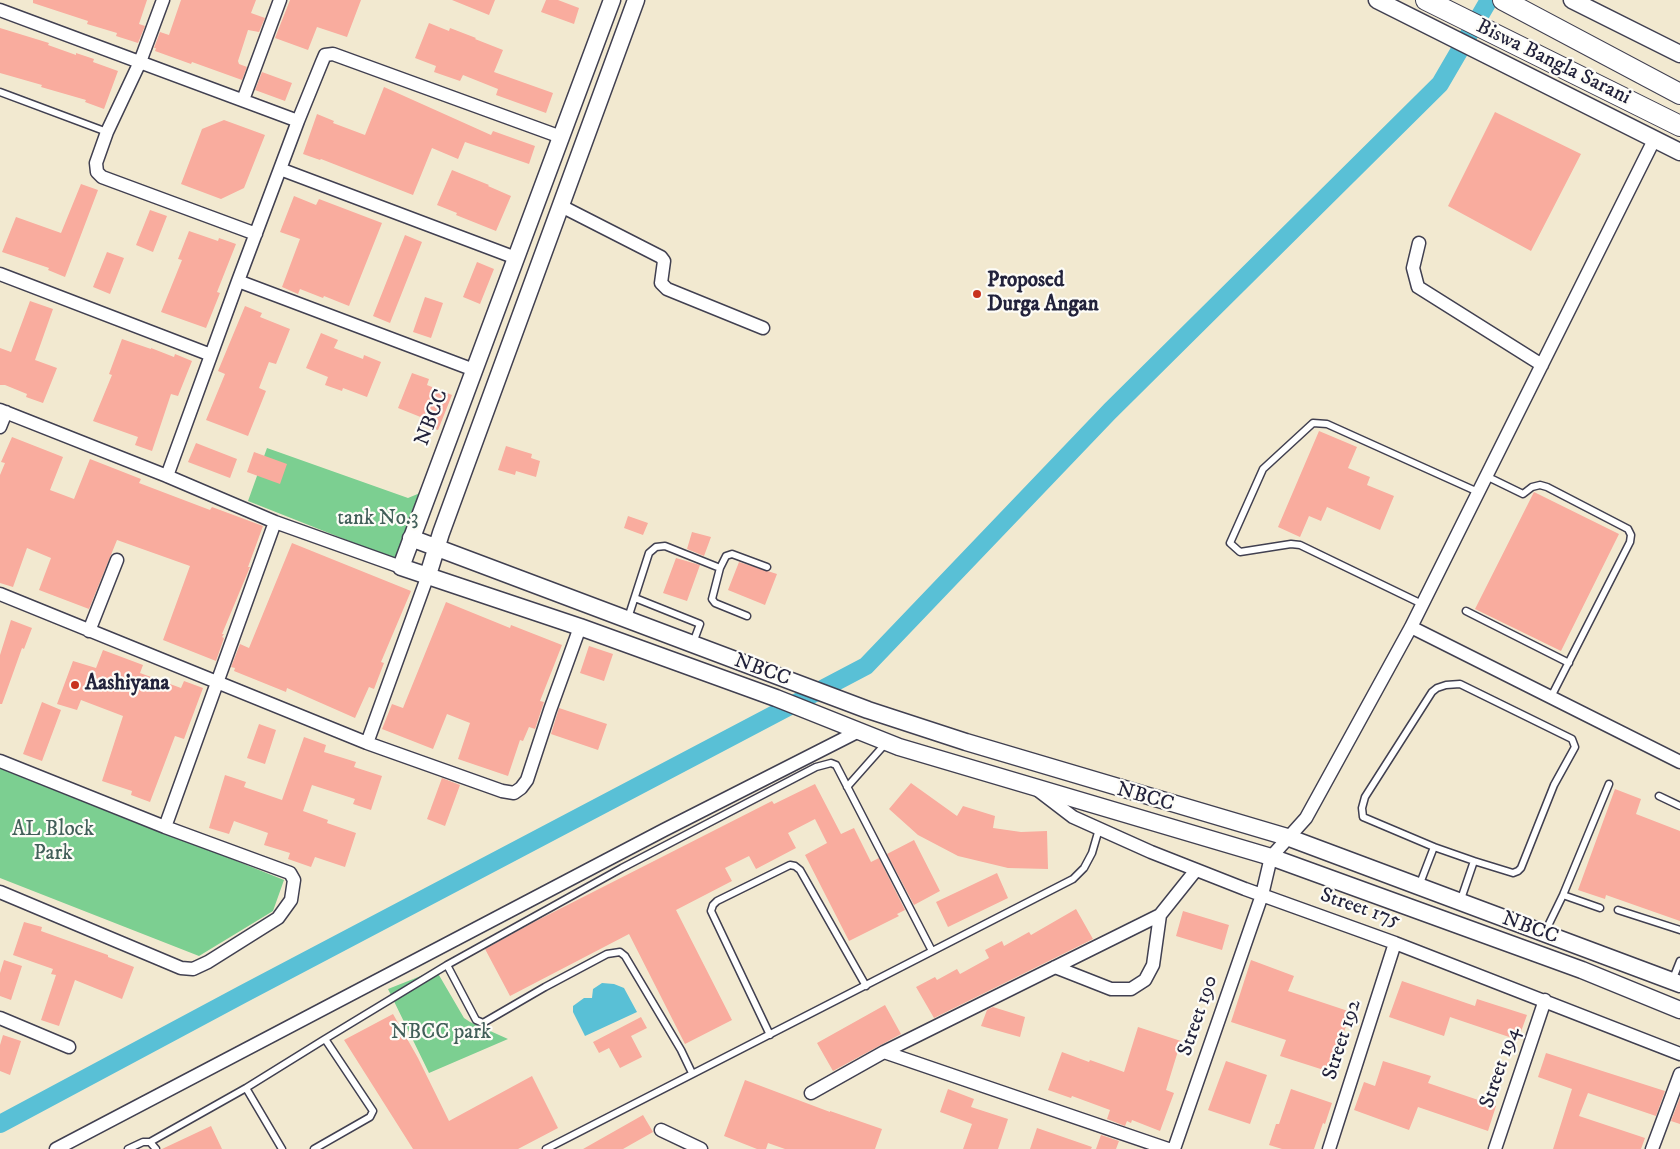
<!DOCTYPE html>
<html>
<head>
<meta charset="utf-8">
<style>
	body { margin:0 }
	canvas { display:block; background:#f2e9d0 }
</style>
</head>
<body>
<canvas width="1680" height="1149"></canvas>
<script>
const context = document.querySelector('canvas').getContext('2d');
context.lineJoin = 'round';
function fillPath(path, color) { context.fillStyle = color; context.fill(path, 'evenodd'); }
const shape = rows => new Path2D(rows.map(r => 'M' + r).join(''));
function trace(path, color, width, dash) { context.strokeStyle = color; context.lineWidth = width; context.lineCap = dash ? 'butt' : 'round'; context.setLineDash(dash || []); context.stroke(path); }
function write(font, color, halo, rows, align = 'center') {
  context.font = font + ' "IM FELL DW Pica",serif'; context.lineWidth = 4.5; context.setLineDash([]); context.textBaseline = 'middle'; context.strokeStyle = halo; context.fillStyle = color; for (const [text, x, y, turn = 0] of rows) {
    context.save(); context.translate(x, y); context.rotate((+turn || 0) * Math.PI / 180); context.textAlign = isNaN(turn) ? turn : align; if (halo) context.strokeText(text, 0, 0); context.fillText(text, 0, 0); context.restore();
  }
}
fillPath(shape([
	[267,448,408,498,420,493,402,562,248,501],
	[0,766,284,880,273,911,199,956,0,878],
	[436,970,464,1018,470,1022,508,1039,429,1073,388,989]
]), '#7ccf91');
fillPath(shape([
	[602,983,614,984,624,988,637,1012,585,1036,573,1012,573,1006,584,998,592,998,593,989]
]), '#59c0d6');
trace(shape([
	[0,1124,243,994,866,666,1110,411,1440,84,1489,0]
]), '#59c0d6', 18);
fillPath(shape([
	[33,0,147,0,139,24,145,26,138,43,116,36,117,33,87,24,88,21,33,3],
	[181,0,256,0,251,13,265,18,259,32,248,30,238,61,239,64,247,67,242,80,192,62,191,64,155,51,156,48,154,48,160,32,169,35],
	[290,0,361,0,347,37,317,27,308,50,275,38],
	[452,0,495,0,489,15],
	[546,0,558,0,579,8,574,24,541,12],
	[429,23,449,31,450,28,476,38,475,39,503,50,494,72,553,93,546,113,496,95,498,89,463,75,460,81,434,72,436,66,415,58],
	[0,28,49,43,48,45,76,55,76,53,94,59,93,62,118,71,104,109,85,102,86,100,41,87,42,85,0,73],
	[262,72,292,83,285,101,255,90],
	[384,87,491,135,493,131,535,146,529,164,465,142,458,159,432,148,413,195,321,159,320,160,303,154,317,114,334,121,333,123,365,135],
	[1495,112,1581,154,1531,251,1448,206],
	[224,120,265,135,244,188,221,199,181,184,202,129],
	[452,170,489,185,488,186,511,196,496,231,456,215,457,213,437,205],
	[81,184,98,190,65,277,48,270,49,268,2,252,16,217,61,233],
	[294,196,316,205,319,199,382,223,349,306,324,296,323,298,300,289,298,294,282,287,300,239,280,232],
	[150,210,167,216,153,252,136,245],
	[189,231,218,241,219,238,236,244,217,292,220,293,206,328,161,312,182,260,178,259],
	[405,235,422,242,390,323,373,316],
	[107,252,124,258,110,294,93,287],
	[477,262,494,269,480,304,463,297],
	[425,297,443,303,431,338,413,332],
	[30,301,53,309,35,360,57,368,43,403,26,397,27,394,5,385,0,385,0,348,11,352],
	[245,306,262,313,260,317,290,329,276,364,269,362,259,388,266,391,248,436,206,420,225,374,218,371],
	[321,333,338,340,334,348,363,359,364,355,381,362,367,397,343,388,342,391,325,385,328,377,306,368],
	[122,339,151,349,151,348,174,357,175,354,192,361,178,396,171,394,152,451,135,445,138,437,93,421,112,375,109,374],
	[412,373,429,379,427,385,452,395,438,430,421,424,423,418,398,408],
	[1319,431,1357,447,1348,468,1370,477,1367,485,1394,496,1380,530,1327,507,1321,521,1309,516,1300,537,1278,527],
	[12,437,63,457,50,490,74,499,90,459,141,479,139,483,210,510,212,507,263,526,248,567,250,567,222,634,224,634,222,637,224,638,216,661,163,640,190,566,117,540,89,609,39,590,51,558,27,548,13,587,0,583,0,475,5,463,1,462],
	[196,443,237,459,230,478,188,462],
	[506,446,532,454,531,458,540,461,536,477,516,471,515,475,498,470],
	[254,452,287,464,280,484,247,472],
	[1534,492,1619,534,1561,651,1475,609],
	[628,516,648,523,643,535,624,528],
	[692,532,711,537,704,556,687,549],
	[292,543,411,591,381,662,384,663,374,689,369,687,355,718,287,688,286,692,234,671,235,668,231,667,240,644,249,648],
	[676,558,700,565,687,601,663,593],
	[739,562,777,574,765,605,728,590],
	[446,602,510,628,511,625,562,645,540,701,544,702,535,729,529,727,523,741,520,740,508,776,458,759,470,723,447,714,433,749,382,729,392,704,403,708],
	[11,620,32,628,24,649,22,648,2,704,0,704,0,655],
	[589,646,613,654,604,681,580,673],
	[103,650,143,665,140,673,181,688,184,681,203,688,184,739,175,736,150,802,131,795,132,791,102,781,123,716,81,700,77,710,57,704,73,661,96,668],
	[42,702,61,710,42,761,23,754],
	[559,708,607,724,598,750,551,734],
	[259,724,276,730,265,764,247,758],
	[304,737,326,745,324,752,356,762,354,767,382,776,371,810,353,804,355,799,312,785,303,811,328,820,327,823,356,833,345,867,315,857,311,867,288,859,290,853,264,845,268,833,234,821,229,834,209,828,225,775,246,782,244,787,282,800],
	[442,778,460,785,445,826,427,819],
	[911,783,957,816,963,806,995,816,993,828,1021,832,1047,831,1048,869,1008,868,958,856,918,835,889,809],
	[815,784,841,834,854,828,871,862,879,858,905,910,897,914,899,916,849,941,805,855,827,843,815,819,788,833,796,848,756,869,749,856,725,868,732,881,676,910,732,1020,685,1044,629,934,510,996,485,949,532,923,772,801,774,804],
	[1615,789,1641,799,1636,814,1680,831,1680,921,1606,895,1605,899,1578,890],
	[914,840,940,891,914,905,887,854],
	[997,873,1008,898,948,927,936,902],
	[1076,909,1093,939,934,1018,916,987,935,977,937,980,957,969,960,974,989,958,985,950,1002,941,1004,946,1029,932,1031,935],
	[1183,911,1229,925,1222,950,1176,936],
	[24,922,42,927,41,931,108,955,108,957,134,967,122,999,75,980,59,1026,41,1020,56,975,51,974,53,969,13,955],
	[4,960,22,966,11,1000,0,996,0,973],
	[1251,960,1294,976,1288,991,1351,1012,1330,1072,1280,1056,1286,1040,1231,1022],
	[1402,981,1475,1006,1477,999,1527,1015,1518,1040,1450,1017,1444,1036,1389,1017],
	[885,1005,901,1034,833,1071,817,1043],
	[993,1007,1025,1017,1020,1037,981,1026,987,1010],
	[393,1014,418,1058,449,1121,532,1076,558,1128,518,1149,413,1149,344,1040],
	[641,1017,647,1028,631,1036,642,1057,620,1068,609,1048,599,1053,593,1042],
	[1138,1027,1181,1041,1166,1090,1174,1093,1160,1131,1132,1120,1131,1123,1127,1121,1125,1126,1107,1119,1110,1110,1072,1096,1071,1098,1048,1090,1062,1052,1089,1062,1090,1060,1124,1072],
	[3,1035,21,1041,10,1075,0,1071,0,1045],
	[1546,1053,1665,1091,1656,1116,1588,1093,1579,1116,1645,1138,1641,1149,1553,1149,1572,1089,1538,1077],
	[1226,1061,1267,1075,1250,1124,1208,1110],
	[1383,1061,1431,1076,1428,1083,1496,1106,1488,1131,1418,1107,1409,1130,1354,1110,1364,1082,1375,1086],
	[745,1080,830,1112,830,1111,882,1129,875,1149,785,1149,768,1143,766,1149,757,1149,724,1136],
	[948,1089,974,1099,971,1107,1008,1119,998,1149,963,1149,972,1124,940,1112],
	[1291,1089,1332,1103,1325,1124,1323,1123,1314,1149,1282,1149,1269,1145,1276,1124,1279,1124],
	[1680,1097,1680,1124,1671,1121],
	[643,1115,653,1132,623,1149,583,1149],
	[211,1126,222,1149,162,1149],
	[1037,1128,1092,1147,1091,1149,1030,1149],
	[1101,1135,1119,1141,1116,1149,1096,1149]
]), '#f9ac9e');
const service = shape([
	[0,92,107,132],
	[1486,476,1523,494,1532,487,1540,485,1547,487,1628,529,1631,535,1630,542,1551,697],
	[720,568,712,599,715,603,747,616],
	[635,598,700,624,693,643],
	[1422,604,1300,545,1291,544,1240,552,1230,543,1263,469,1313,423,1327,424,1478,492],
	[1466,611,1569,663],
	[628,618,649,553,656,547,665,546,720,568,726,556,732,554,767,567],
	[847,787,886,743],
	[1659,796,1680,806],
	[1434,847,1474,861],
	[1419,886,1434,847,1363,817,1362,808,1365,797,1432,692,1437,688,1446,685,1460,684,1572,739,1575,747,1554,785,1521,868,1518,871,1513,873,1474,861,1460,902],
	[1563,895,1600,908],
	[1618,910,1680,930],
	[1545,932,1563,895,1609,784],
	[1672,981,1680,961],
	[770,1035,711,911,713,905,717,901,790,865,795,866,800,870,866,986],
	[325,1039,447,965],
	[692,1073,681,1050,625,956,620,952,607,954,545,987,483,1023,476,1020,447,965,622,868,816,767,831,763,836,765,932,951],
	[246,1088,282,1149],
	[150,1142,246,1088,325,1039,373,1111,370,1117,314,1149],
	[128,1149,143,1142,150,1142,156,1149],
	[546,1149,1073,879,1084,868,1092,853,1099,829]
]);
const minor = shape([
	[163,0,140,62,107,132,96,163,97,172,102,177,256,234],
	[0,10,298,121,238,281,167,476],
	[243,100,280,0],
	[298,121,322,62,325,55,333,54,561,137],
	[280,169,516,258],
	[561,206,661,257,664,261,661,283,667,289,763,328],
	[1419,243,1413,268,1418,287,1542,365],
	[0,274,211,355],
	[238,281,474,370],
	[0,410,167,476,275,522,401,567],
	[0,427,6,412],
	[0,594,367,743,502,791,514,793,521,788,527,780,550,710,580,627],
	[1411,627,1680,762],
	[89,631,117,560],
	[367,743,428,575],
	[0,761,165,827,290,873,294,880,291,900,278,918,208,962,193,969,181,968,0,892],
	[1039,791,1073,817,1151,852,1245,889,1395,943,1680,1054],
	[165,827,275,522],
	[1055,967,1111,989,1131,989,1145,980,1153,965,1160,915],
	[0,1018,69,1047],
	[884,1052,1168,1149],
	[811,1093,884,1052,1160,915,1196,870],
	[661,1130,701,1149],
	[56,1149,664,830,859,731],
	[1174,1149,1262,895,1271,857,1306,818,1411,627,1654,140],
	[1329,1149,1395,943],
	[1495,1149,1545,1000],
	[1652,1149,1680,1074]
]);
const tertiary = shape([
	[612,0,401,567,580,627,776,698,899,747,1271,857,1582,970,1680,1010],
	[1377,0,1680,152],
	[1572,0,1680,54],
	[411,538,868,710,966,742,1287,837,1680,984],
	[428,575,441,533,636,0]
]);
const primary = shape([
	[1426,0,1680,126],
	[1503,0,1680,94]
]);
trace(service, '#414051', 9);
trace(minor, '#414051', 15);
trace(tertiary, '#414051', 19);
trace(primary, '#414051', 22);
trace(service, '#fff', 6);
trace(minor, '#fff', 12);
trace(tertiary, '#fff', 16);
trace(primary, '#fff', 20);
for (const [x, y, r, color] of [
	[977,294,5,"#c8321e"],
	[75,685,5,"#c8321e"]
]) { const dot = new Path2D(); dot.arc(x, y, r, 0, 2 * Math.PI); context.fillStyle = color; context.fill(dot); trace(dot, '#fdfcf7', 2); }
write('21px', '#22223b', '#fdfcf7', [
	["Biswa Bangla Sarani",1553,63,26],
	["NBCC",433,418,-69],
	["NBCC",762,671,20],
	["NBCC",1145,798,16],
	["Street 175",1360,909,19],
	["NBCC",1530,929,20],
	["Street 190",1199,1016,-71],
	["Street 192",1343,1040,-72],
	["Street 194",1501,1068,-71]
]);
write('bold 21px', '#22223b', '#fdfcf7', [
	["Proposed",987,282],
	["Durga Angan",987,306],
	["Aashiyana",85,685]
], 'left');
write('21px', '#425f59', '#fdfcf7', [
	["tank No.3",378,520],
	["AL Block",53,831],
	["Park",53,855],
	["NBCC park",441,1034]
]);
</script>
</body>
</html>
